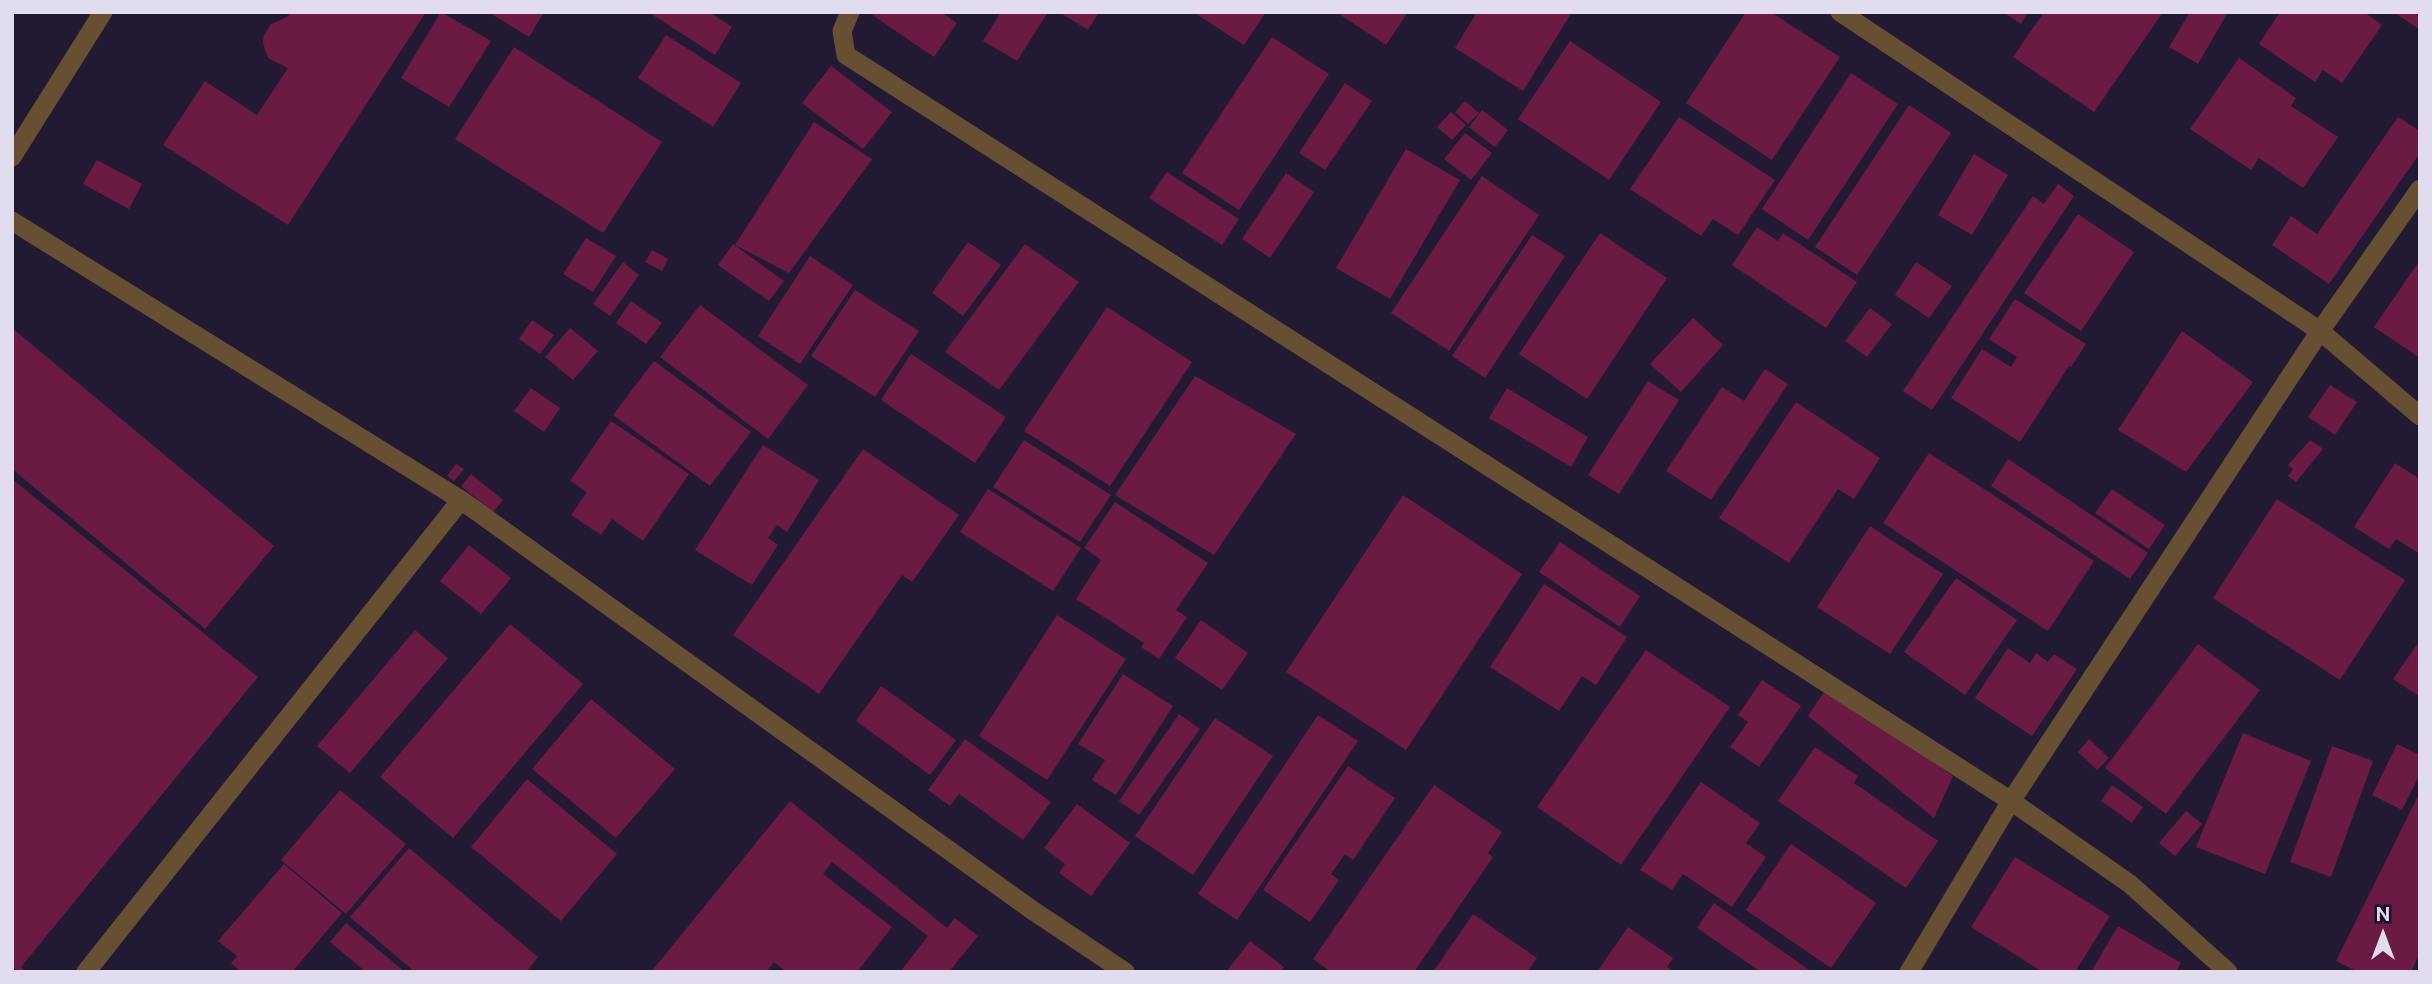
<!DOCTYPE html>
<html>
<head>
<meta charset="utf-8">
<style>
	body { margin:0 }
	#map { position:relative; width:2432px; height:984px; overflow:hidden; background:#221a32; font-family:"Public Sans",sans-serif }
	canvas { display:block }
	.frame { position:absolute; inset:0; border:14px solid #e2ddee; pointer-events:none }
	.north { position:absolute; left:2348px; top:900px; width:70px; height:70px; -webkit-text-stroke:5px #191027; paint-order:stroke; rotate:0deg; font-size:19px; font-weight:700; line-height:28px; text-align:center; color:#e2ddee }
	.north::after { content:''; display:block; margin:auto; width:24px; height:32px; background:#e2ddee; clip-path:polygon(50% 0,100% 100%,50% 72%,0 100%) }
</style>
</head>
<body>
<div id="map">
<canvas width="2432" height="984"></canvas>
<div class="frame"></div>
<div class="north">N</div>
</div>
<script>
const context = document.querySelector('canvas').getContext('2d');
context.lineJoin = 'round';
function fillPath(path, color) { context.fillStyle = color; context.fill(path, 'evenodd'); }
const shape = rows => new Path2D(rows.map(r => 'M' + r).join(''));
function trace(path, color, width, dash) { context.strokeStyle = color; context.lineWidth = width; context.lineCap = dash ? 'butt' : 'round'; context.setLineDash(dash || []); context.stroke(path); }
fillPath(shape([
	[291,12,426,12,288,225,163,145,205,81,257,115,288,68,268,58,263,43,264,35,271,24,287,17],
	[441,12,491,41,449,107,401,78],
	[488,12,544,12,529,37],
	[648,12,709,12,732,27,715,55],
	[868,12,941,12,957,23,934,57],
	[1001,12,1048,12,1017,61,983,41],
	[1059,12,1099,12,1088,30],
	[1193,12,1266,12,1244,45],
	[1336,12,1408,12,1386,45],
	[1477,12,1572,12,1523,91,1455,48],
	[1746,12,1771,12,1840,57,1772,160,1686,103],
	[2003,12,2028,12,2021,24],
	[2044,12,2163,12,2094,112,2013,57],
	[2190,12,2228,12,2198,64,2169,47],
	[2280,12,2364,12,2382,25,2342,83,2323,70,2315,82,2259,44],
	[2394,12,2420,12,2420,30],
	[666,35,741,83,713,127,638,78],
	[1272,37,1329,74,1239,210,1182,173],
	[1570,41,1661,102,1609,180,1518,119],
	[514,47,662,142,603,233,455,139],
	[2239,58,2296,98,2291,106,2338,137,2303,188,2259,158,2251,170,2190,129],
	[831,66,892,112,863,149,802,103],
	[1851,73,1898,104,1808,240,1762,209],
	[1345,83,1372,101,1325,170,1299,153],
	[1465,101,1479,113,1468,124,1455,112],
	[1909,105,1951,133,1857,275,1815,247],
	[1482,110,1508,130,1495,147,1469,127],
	[1451,112,1466,125,1452,140,1437,127],
	[1679,117,1775,180,1738,235,1713,219,1701,236,1630,189],
	[2398,117,2420,131,2420,153,2329,284,2272,245,2291,216,2317,234],
	[814,122,872,159,789,273,735,245],
	[1465,133,1492,153,1471,180,1444,159],
	[1406,149,1460,180,1390,299,1336,268],
	[1974,154,2008,175,1972,235,1938,215],
	[97,160,142,184,129,209,83,184],
	[1167,172,1239,219,1222,245,1149,198],
	[1286,173,1314,192,1270,258,1242,239],
	[1482,176,1539,215,1449,351,1391,313],
	[2058,184,2074,196,1932,410,1903,391,2033,196,2044,204],
	[2078,214,2134,252,2081,331,2024,293],
	[1757,227,1778,241,1783,233,1857,282,1826,328,1732,265],
	[1600,233,1667,278,1587,399,1519,354],
	[1532,235,1565,256,1485,378,1452,356],
	[586,238,616,256,593,292,563,274],
	[968,242,1001,265,963,316,932,293],
	[733,244,784,281,769,301,718,265],
	[1025,244,1079,282,999,390,945,352],
	[652,250,668,259,662,271,645,262],
	[810,256,853,285,800,364,758,336],
	[2420,260,2420,358,2374,327],
	[623,262,639,275,610,316,593,304],
	[1916,262,1952,286,1929,318,1895,295],
	[855,290,919,331,875,397,811,356],
	[2015,299,2086,344,2071,367,2069,366,2020,442,1951,398,1982,349,2011,367,2017,357,1989,339],
	[631,301,662,323,646,344,616,323],
	[700,305,808,385,768,439,660,357],
	[1107,307,1192,362,1110,486,1024,431],
	[1870,308,1892,324,1867,357,1845,341],
	[1693,318,1723,345,1681,392,1650,364],
	[532,320,554,335,540,354,519,339],
	[12,328,274,546,205,629,12,469],
	[570,328,598,351,573,380,545,357],
	[2182,331,2253,382,2186,472,2118,430],
	[911,354,1006,417,975,463,881,400],
	[654,361,751,432,710,486,613,415],
	[1765,369,1788,384,1711,500,1666,471,1722,387,1744,401],
	[1195,376,1296,434,1214,555,1115,495],
	[1648,381,1679,400,1619,494,1588,475],
	[2330,385,2357,402,2335,435,2308,417],
	[531,388,560,408,544,432,514,411],
	[1507,388,1588,437,1571,467,1489,418],
	[1796,402,1880,458,1854,499,1838,489,1789,563,1719,518],
	[611,421,689,474,643,541,612,519,601,535,571,515,587,492,570,481],
	[1024,440,1111,495,1080,542,993,487],
	[2310,440,2323,449,2296,482,2288,476,2293,469,2288,465],
	[763,445,819,480,787,532,777,525,768,538,778,545,752,585,695,550],
	[863,449,959,515,912,582,902,575,819,694,733,635],
	[1929,453,2094,561,2048,631,1883,523],
	[2008,459,2148,553,2130,579,1991,486],
	[2395,463,2420,479,2420,554,2396,539,2389,549,2354,527],
	[456,464,464,469,454,481,447,476],
	[471,474,503,500,493,512,461,486],
	[12,479,258,677,21,967,27,972,12,972],
	[988,489,1081,548,1053,591,960,532],
	[2112,489,2165,525,2149,549,2095,513],
	[1403,495,1522,574,1406,750,1286,672],
	[2277,499,2405,580,2340,680,2213,598],
	[1115,502,1208,563,1176,610,1187,617,1159,659,1141,647,1144,643,1076,599,1101,560,1084,548],
	[1870,526,1943,574,1890,654,1817,607],
	[1560,542,1640,596,1620,627,1539,572],
	[469,545,511,578,481,614,440,581],
	[1956,578,2017,620,1965,695,1904,652],
	[1544,584,1627,637,1596,685,1582,676,1559,711,1490,667],
	[1057,615,1126,659,1047,780,979,736],
	[1201,620,1248,653,1222,690,1175,658],
	[510,624,583,684,453,838,380,777],
	[415,630,448,658,350,773,317,746],
	[2420,640,2420,697,2393,679],
	[2198,644,2260,690,2166,814,2105,768],
	[2008,648,2030,663,2036,653,2048,662,2054,654,2077,669,2032,736,1975,698],
	[1646,650,1730,707,1621,865,1537,807],
	[1123,674,1173,706,1116,795,1092,780,1105,760,1078,744],
	[1762,680,1801,706,1759,767,1730,747,1748,722,1738,715],
	[881,686,956,740,930,775,856,721],
	[1826,689,1953,776,1934,818,1808,716],
	[591,699,675,769,616,838,532,769],
	[1179,714,1200,729,1139,815,1119,801],
	[1318,715,1358,741,1237,920,1198,894],
	[1215,718,1273,756,1193,875,1135,836],
	[2243,733,2311,761,2265,874,2196,847],
	[965,739,1051,802,1023,840,959,794,950,806,928,790],
	[2089,739,2109,758,2097,770,2078,752],
	[2397,744,2420,755,2420,774,2402,810,2372,795],
	[2332,746,2373,761,2331,877,2290,862],
	[1815,747,1858,776,1854,783,1938,841,1906,888,1778,801],
	[1348,766,1395,798,1353,860,1345,854,1331,874,1339,880,1310,922,1263,890],
	[527,779,617,854,561,921,471,847],
	[1701,782,1760,823,1746,843,1766,857,1732,907,1683,874,1672,890,1640,870],
	[1434,785,1502,832,1488,853,1493,857,1414,972,1331,972,1313,959],
	[2112,785,2143,807,2132,823,2101,801],
	[340,790,406,844,346,914,281,860],
	[2420,792,2420,953,2411,972,2358,972,2336,961],
	[790,801,947,928,955,918,978,936,949,972,900,972,928,936,832,862,823,874,892,927,857,972,787,972,774,962,766,972,651,972],
	[1077,804,1130,843,1091,896,1059,873,1065,864,1044,848],
	[2186,811,2202,824,2175,856,2159,843],
	[1791,844,1876,903,1831,968,1746,910],
	[409,848,538,957,526,972,415,972,350,917],
	[2015,857,2110,916,2075,972,2043,972,1971,927],
	[284,864,342,913,292,972,241,972,231,963,237,956,218,941],
	[1714,903,1812,972,1761,972,1697,928],
	[1473,914,1537,958,1527,972,1433,972],
	[346,923,405,972,366,972,330,942],
	[2118,926,2181,963,2176,972,2091,972],
	[1628,927,1673,958,1667,967,1674,972,1597,972],
	[1250,941,1284,967,1281,972,1226,972]
]), '#6b1a43');
trace(shape([
	[850,12,842,31,846,55,2011,801,2130,884,2228,972],
	[1840,12,2320,331,2420,416],
	[12,157,103,12],
	[12,221,461,500,1032,910,1125,972],
	[86,972,461,500],
	[1909,972,2011,801,2320,331,2420,189]
]), '#665031', 19);
</script>
</body>
</html>
